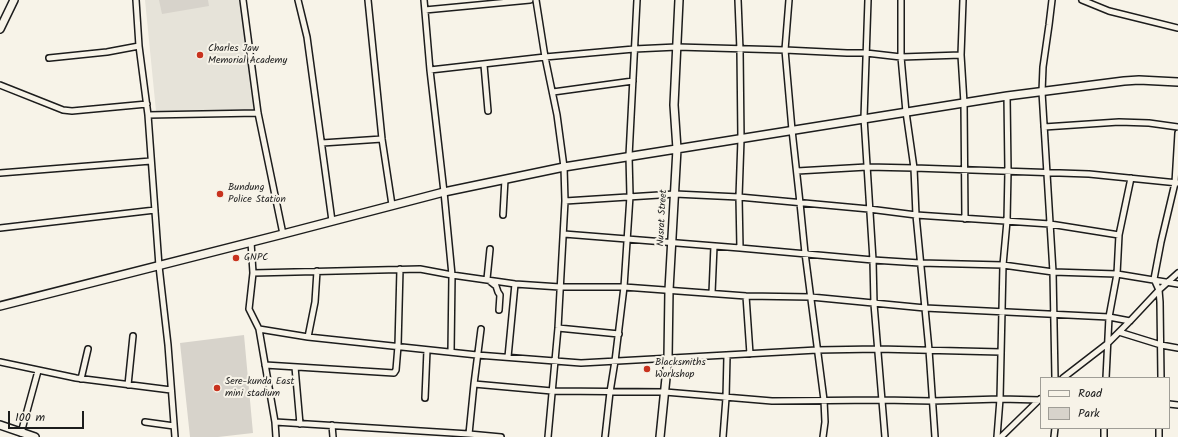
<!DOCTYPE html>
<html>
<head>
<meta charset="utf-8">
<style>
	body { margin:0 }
	#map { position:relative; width:1178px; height:437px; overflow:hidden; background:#f7f3e8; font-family:Kalam,sans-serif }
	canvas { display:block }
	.legend { position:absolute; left:1040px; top:377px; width:130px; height:52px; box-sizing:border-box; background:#f7f3e8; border:1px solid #9f9d96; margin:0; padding:5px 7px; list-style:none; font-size:12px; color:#1c1c1c }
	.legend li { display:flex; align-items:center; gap:8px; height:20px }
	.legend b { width:20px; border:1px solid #9f9d96 }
	.scale { position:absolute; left:8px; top:411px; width:76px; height:18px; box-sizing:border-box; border:2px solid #1c1c1c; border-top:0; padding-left:5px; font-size:12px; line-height:14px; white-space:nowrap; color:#1c1c1c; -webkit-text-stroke:3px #f7f3e8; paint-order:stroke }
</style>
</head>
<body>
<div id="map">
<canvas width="1178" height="437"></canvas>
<ul class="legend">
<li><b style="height:5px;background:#f7f3e8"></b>Road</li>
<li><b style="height:11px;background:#d7d3cb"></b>Park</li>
</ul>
<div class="scale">100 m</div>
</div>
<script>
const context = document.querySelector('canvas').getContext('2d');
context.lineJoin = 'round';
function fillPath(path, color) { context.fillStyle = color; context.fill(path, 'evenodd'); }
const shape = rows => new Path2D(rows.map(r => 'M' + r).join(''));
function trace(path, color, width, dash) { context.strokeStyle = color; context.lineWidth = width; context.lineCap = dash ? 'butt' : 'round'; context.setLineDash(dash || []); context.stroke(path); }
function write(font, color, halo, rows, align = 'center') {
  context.font = font + ' Kalam,sans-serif'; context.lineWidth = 4; context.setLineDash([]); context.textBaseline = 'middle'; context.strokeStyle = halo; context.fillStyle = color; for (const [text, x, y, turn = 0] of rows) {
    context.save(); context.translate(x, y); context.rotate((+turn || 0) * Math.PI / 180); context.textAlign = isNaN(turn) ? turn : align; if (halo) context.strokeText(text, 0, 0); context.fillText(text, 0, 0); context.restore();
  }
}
fillPath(shape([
	[145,0,242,0,257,111,215,113,156,111]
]), '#e6e3d9');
fillPath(shape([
	[159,0,208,0,209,6,162,14],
	[244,335,253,433,218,437,190,437,180,343]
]), '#d7d3cb');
const street = shape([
	[136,0,139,46,148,115,159,266,168,345,175,437],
	[243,0,258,113,283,234],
	[298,0,307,37,332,221],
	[368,0,382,139,392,205],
	[424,0,430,70,444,192,452,275,451,352],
	[536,0,545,57,557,115,564,167,565,201,558,328,548,437],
	[738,0,740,50,741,139,739,197,740,248],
	[789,0,785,50,792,130,800,203,805,253,824,400,825,422,823,437],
	[868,0,864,118,873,260,874,304,885,437],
	[901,0,901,57,906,112,914,168,916,215,929,350,935,437],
	[963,0,961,55,964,103,965,219],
	[1052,0,1049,25,1043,67,1042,92,1053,272,1055,378],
	[1082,0,1109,11,1178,28],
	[425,10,530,0],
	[49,58,107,52,139,46],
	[484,65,488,111],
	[430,70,545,57,634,49,677,47,785,50,847,53,866,53,901,57,961,55],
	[0,85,63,110,72,111,147,104],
	[553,92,633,81],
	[148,115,258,113],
	[1044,127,1119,122,1149,123,1178,127],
	[322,143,382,139],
	[797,171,867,167,914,168,1089,174,1178,183],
	[0,173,151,161],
	[565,201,675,194,739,197,869,209,916,215,1050,224,1119,235],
	[503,215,505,179],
	[0,228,155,210],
	[564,234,740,248,873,260,920,263,1003,265,1053,272,1117,274,1178,284],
	[251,242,253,273,249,309,259,329,308,337,477,355,581,363,817,350,878,349,1001,352],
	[490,249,487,279,496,286,498,292,500,295,499,310],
	[253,273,420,269,452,275,515,284,560,287,624,287,746,296,811,297,925,308,1109,317,1130,321],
	[712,293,714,246],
	[746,296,750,354],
	[558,328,619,334],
	[259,329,275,422,276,437],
	[1119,332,1161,345,1178,348],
	[308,337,315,302,317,271],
	[508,357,515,284],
	[0,362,76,378,171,390],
	[265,365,394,373,396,370,398,346,400,269],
	[295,367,300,424],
	[1063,378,1107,344,1130,321,1159,290,1178,273],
	[1106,378,1109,317,1117,274,1119,235,1131,178],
	[1161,378,1160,302,1159,290,1154,279,1161,242,1175,183,1178,133],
	[81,379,88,349],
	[474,384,552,391,665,392,772,401,882,400,932,401,1000,399,1041,400],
	[128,385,133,336],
	[425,398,427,350],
	[1169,404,1178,405],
	[145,422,174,426],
	[275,422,469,434,501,437],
	[332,425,333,437],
	[21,433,38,371],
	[469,434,474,384,481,329],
	[605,437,610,392,615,361,624,287,630,196,629,156,637,0],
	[723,437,726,398,727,356],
	[997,437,1000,399,1003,265,1007,221,1008,171,1007,96],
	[1001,437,1040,399],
	[1054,437,1055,428],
	[1104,437,1104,428],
	[1159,437,1159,428]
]);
const secondary = shape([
	[0,29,14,0],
	[0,306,283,234,444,192,564,167,1007,96,1124,81,1139,80,1178,82],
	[0,425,35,437],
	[660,437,668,358,669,290,677,149,674,105,679,0]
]);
trace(street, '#1c1c1c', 8);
trace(secondary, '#1c1c1c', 10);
trace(street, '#f7f3e8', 5);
trace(secondary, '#f7f3e8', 7);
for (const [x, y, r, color] of [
	[200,55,4,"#c8321e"],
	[220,194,4,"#c8321e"],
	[236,258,4,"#c8321e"],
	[647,369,4,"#c8321e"],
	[217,388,4,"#c8321e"]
]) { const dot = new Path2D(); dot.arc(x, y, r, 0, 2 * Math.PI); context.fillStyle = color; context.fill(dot); trace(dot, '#f7f3e8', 1.5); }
write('10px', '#1c1c1c', '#f7f3e8', [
	["Charles Jaw",208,49],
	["Memorial Academy",208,61],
	["Bundung",228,188],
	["Police Station",228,200],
	["GNPC",244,258],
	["Blacksmiths",655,363],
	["Workshop",655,375],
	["Sere-kunda East",225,382],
	["mini stadium",225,394]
], 'left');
write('10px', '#1c1c1c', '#f7f3e8', [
	["Nusrat Street",663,218,-87]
]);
</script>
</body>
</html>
